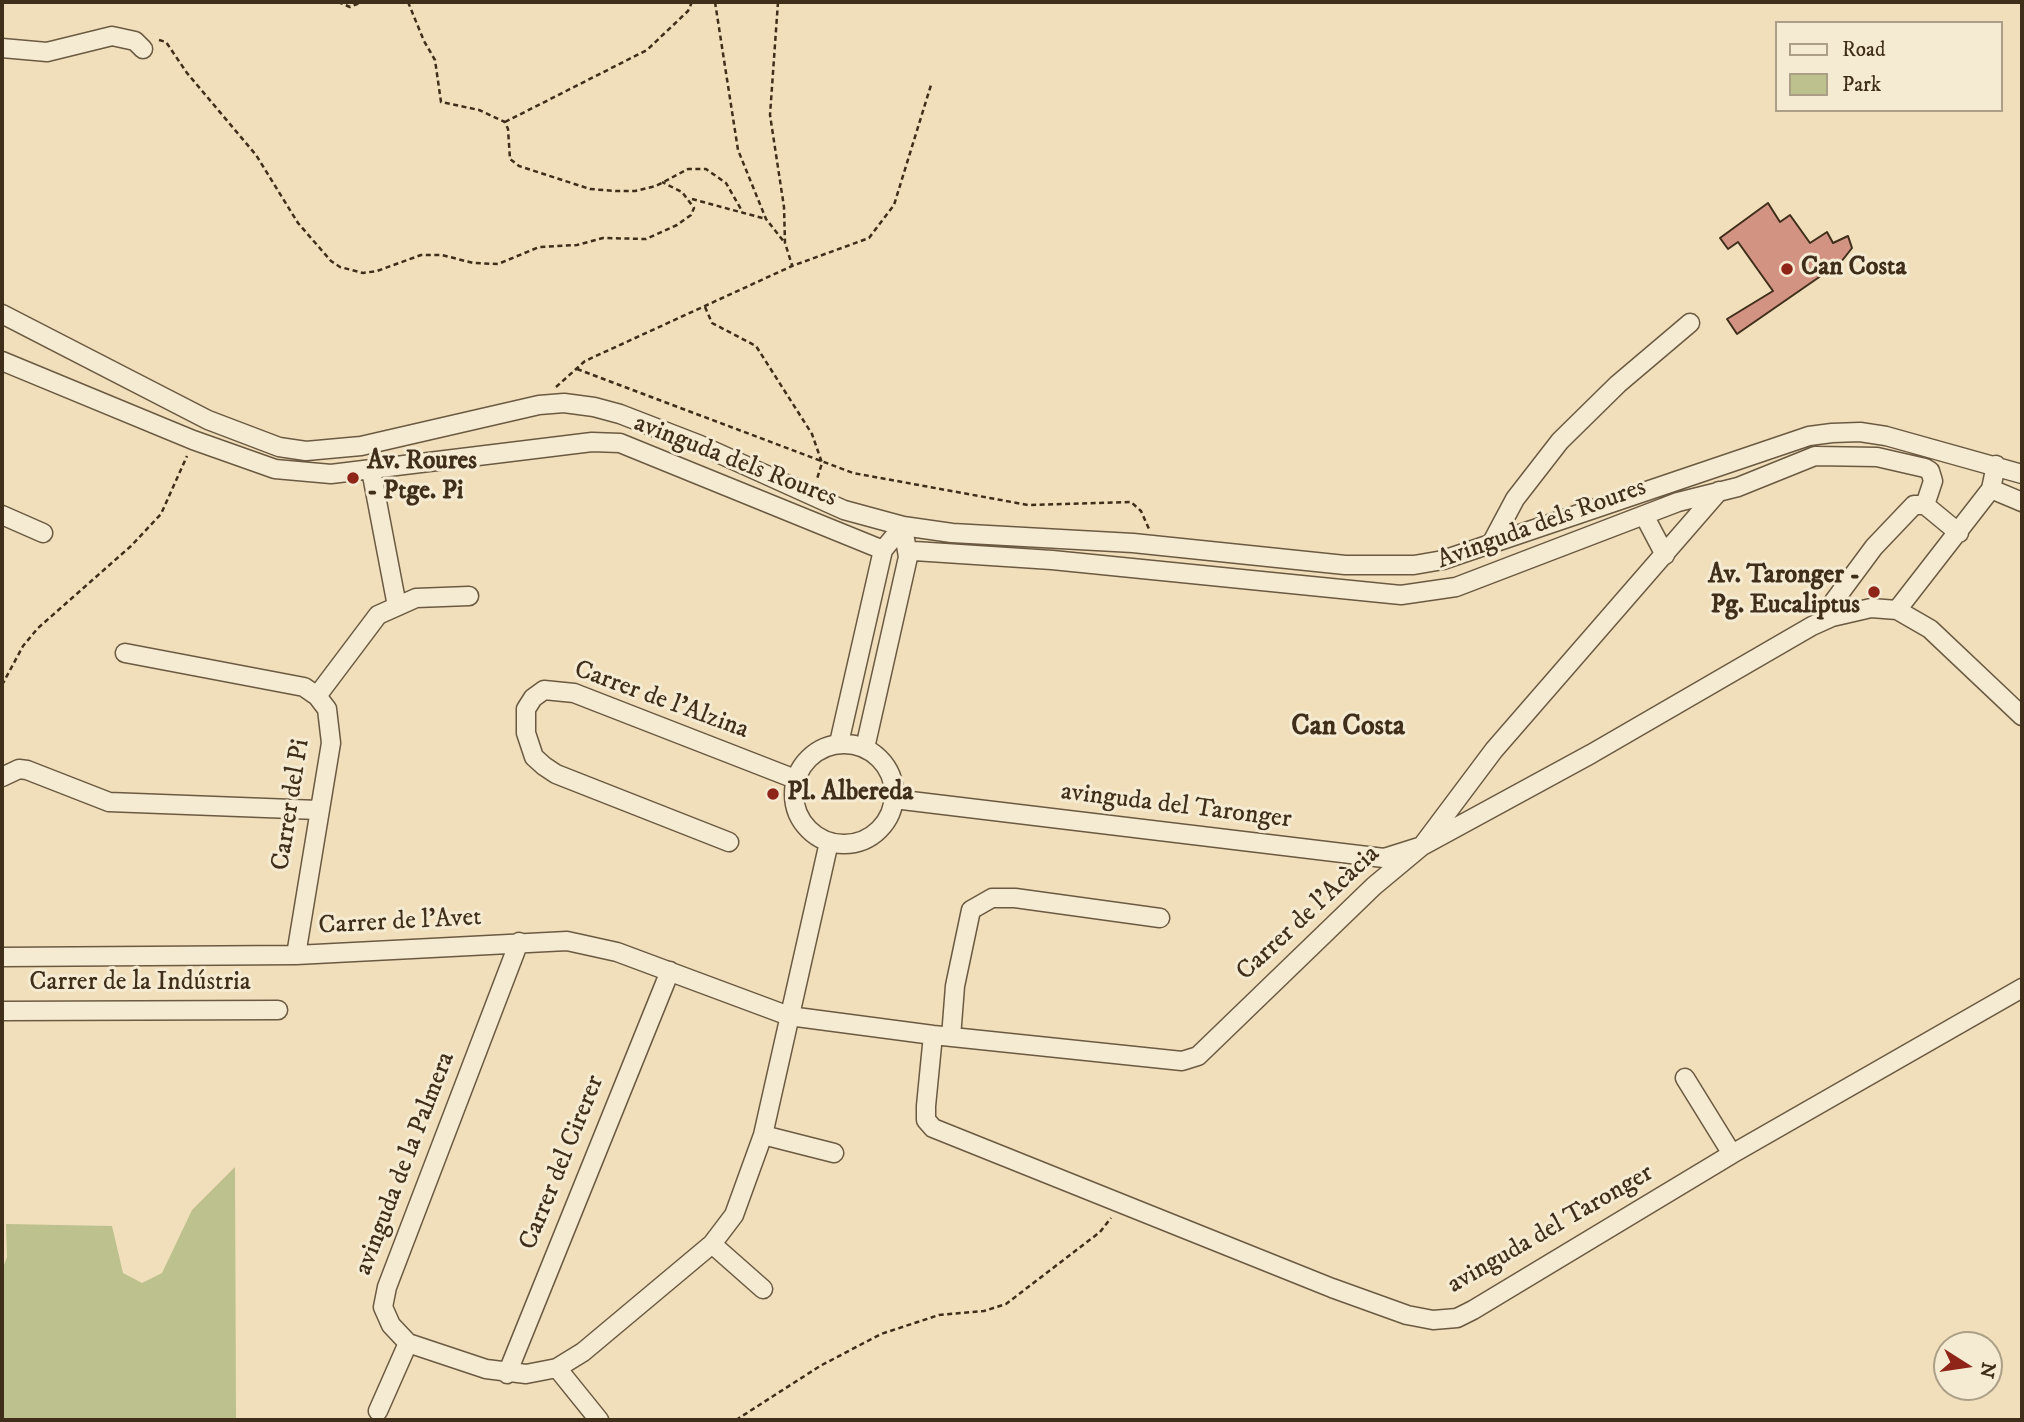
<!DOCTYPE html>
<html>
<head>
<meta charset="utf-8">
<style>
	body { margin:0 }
	#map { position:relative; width:2024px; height:1422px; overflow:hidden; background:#f0dfba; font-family:"IM FELL DW Pica",serif }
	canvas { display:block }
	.frame { position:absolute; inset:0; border:4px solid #3f2e1a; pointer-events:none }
	.legend { position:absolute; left:1775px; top:21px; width:228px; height:91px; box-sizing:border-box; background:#f5ead2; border:2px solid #ac9f88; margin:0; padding:9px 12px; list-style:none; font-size:21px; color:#3f2e1a }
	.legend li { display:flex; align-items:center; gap:14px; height:35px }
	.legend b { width:35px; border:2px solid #ac9f88 }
	.north { position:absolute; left:1933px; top:1331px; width:70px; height:70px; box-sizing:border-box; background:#f5ead2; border:2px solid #ac9f88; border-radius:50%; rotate:102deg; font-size:19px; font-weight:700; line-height:28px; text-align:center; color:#3f2e1a }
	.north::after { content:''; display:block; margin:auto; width:24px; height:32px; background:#8f2418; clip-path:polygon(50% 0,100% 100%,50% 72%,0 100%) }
</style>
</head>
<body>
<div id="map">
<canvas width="2024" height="1422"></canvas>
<div class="frame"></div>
<ul class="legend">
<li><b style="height:9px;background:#f5ead2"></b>Road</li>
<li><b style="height:19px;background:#bdc18d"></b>Park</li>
</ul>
<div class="north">N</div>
</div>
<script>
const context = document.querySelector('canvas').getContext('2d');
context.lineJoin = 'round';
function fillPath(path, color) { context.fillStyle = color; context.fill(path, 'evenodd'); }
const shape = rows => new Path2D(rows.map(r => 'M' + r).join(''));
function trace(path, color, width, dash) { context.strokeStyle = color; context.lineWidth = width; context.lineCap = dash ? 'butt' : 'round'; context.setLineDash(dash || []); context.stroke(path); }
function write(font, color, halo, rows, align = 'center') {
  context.font = font + ' "IM FELL DW Pica",serif'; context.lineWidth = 6; context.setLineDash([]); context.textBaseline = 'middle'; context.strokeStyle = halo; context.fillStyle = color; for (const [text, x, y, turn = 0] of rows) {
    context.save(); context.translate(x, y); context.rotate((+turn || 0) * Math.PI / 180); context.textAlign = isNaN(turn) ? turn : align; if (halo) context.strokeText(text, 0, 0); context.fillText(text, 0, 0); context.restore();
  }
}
fillPath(shape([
	[235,1167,236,1420,2,1420,2,1270,7,1257,6,1224,112,1226,123,1273,142,1283,162,1273,192,1210]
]), '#bdc18d');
const building = shape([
	[1768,203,1780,222,1790,215,1810,243,1827,232,1833,243,1848,236,1852,248,1841,262,1737,334,1727,319,1773,291,1738,242,1728,249,1720,238,1768,203]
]);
fillPath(building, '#d39382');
trace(building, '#3f2e1a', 2);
const minor = shape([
	[2,48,47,52,112,36,135,41,143,49],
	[2,314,208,420,279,447,306,451,361,446,539,405,564,403,594,407,620,414,700,445,844,510,903,526,952,533,1133,543,1345,565,1414,565,1443,560,1809,436,1832,433,1860,432,1886,436,2022,474],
	[2,361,193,440,275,469,331,474,592,442,620,443,883,550],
	[371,470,397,606],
	[1991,489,2022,502],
	[1925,505,1959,533],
	[2,515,43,533],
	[1645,517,1665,555],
	[1490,546,1515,499,1560,441,1618,384,1690,323],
	[914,551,1052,560,1401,595,1456,587,1678,502,1738,487,1815,456,1877,457,1925,468,1930,471,1933,481,1925,505],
	[1897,610,1991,489,1996,465],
	[1832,617,1834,601,1874,547,1914,505,1925,505],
	[125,653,304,687,317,696,327,709,331,743,296,955],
	[317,696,378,615,416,598,469,596],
	[839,743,883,550,903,526],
	'794 794a50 50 0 1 1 100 0a50 50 0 1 1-100 0Z',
	[865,748,908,557,905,539],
	[2,777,19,769,27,770,109,802,318,810],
	[894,799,1384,858,1422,846,1591,754,1812,626,1832,617,1871,608,1897,610,1930,629,2022,716],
	[729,842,556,774,544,766,534,757,526,733,526,709,533,698,544,690,574,693,795,779],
	[519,942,387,1287,383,1307,391,1325,408,1343,486,1369,526,1374,557,1368,583,1352,712,1244,734,1215,763,1135,829,842],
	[2,957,296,955,567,941,617,952,789,1016,933,1035,1182,1061,1198,1056,1374,886,1422,846,1494,750,1719,491],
	[2,1011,278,1010],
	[933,1035,926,1106,926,1120,933,1128,1332,1288,1407,1315,1433,1320,1457,1318,1473,1310,1732,1154,2022,988],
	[951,1037,955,986,971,910,992,898,1015,898,1160,918],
	[1685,1078,1732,1154],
	[763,1135,834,1153],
	[712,1244,763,1289],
	[557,1368,599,1420],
	[507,1374,670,971],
	[378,1411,408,1343]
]);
trace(minor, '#6b5a42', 21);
trace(shape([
	[338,2,350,7,362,2],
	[408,2,424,41,435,60,441,102,479,110,505,122,508,129,510,159,519,166,590,189,616,191,635,191,656,186,688,169,706,169,726,183,742,211],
	[715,2,738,150,766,219,785,243],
	[778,2,770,115,784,207,785,243,792,265],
	[159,40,166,42,187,73,256,155,298,223,331,261,340,267,363,273,377,271,421,255,442,255,473,263,498,264,539,247,577,245,603,238,646,239,677,225,691,215,694,208,682,192,662,182],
	[505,122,647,50,688,11,692,2],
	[692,199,766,219],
	[705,307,712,323,756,346,812,434,822,463,817,479],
	[577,369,853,473,1028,505,1131,502,1141,511,1149,529],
	[556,387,585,361,792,266,869,238,894,205,931,85],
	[2,685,23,646,38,628,131,546,161,514,187,456],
	[736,1420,820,1366,881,1334,939,1315,984,1311,1006,1304,1100,1232,1111,1218]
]), '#3f2e1a', 2.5, [5, 3.5]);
trace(minor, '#f5ead2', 18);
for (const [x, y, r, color] of [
	[1787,269,7,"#8f2418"],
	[353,478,7,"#8f2418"],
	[1874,592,7,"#8f2418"],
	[773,794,7,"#8f2418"]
]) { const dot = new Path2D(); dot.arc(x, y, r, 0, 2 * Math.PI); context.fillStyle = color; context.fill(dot); trace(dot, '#f5ead2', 2.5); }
write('bold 26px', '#3f2e1a', '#f5ead2', [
	["Can Costa",1801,269],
	["Av. Roures",367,463],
	["- Ptge. Pi",367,493],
	["Av. Taronger -",1860,577,"right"],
	["Pg. Eucaliptus",1860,607,"right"],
	["Pl. Albereda",787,794]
], 'left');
write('26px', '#3f2e1a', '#f5ead2', [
	["avinguda dels Roures",735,462,21],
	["Avinguda dels Roures",1542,525,-20],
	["Carrer de l'Alzina",661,701,20],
	["Carrer del Pi",292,805,-81],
	["avinguda del Taronger",1176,807,7],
	["Carrer de l'Acàcia",1309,914,-43],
	["Carrer de l'Avet",400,923,-3],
	["Carrer de la Indústria",140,984],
	["Carrer del Cirerer",563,1163,-68],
	["avinguda de la Palmera",406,1164,-69],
	["avinguda del Taronger",1551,1230,-30]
]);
write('bold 28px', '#3f2e1a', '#f5ead2', [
	["Can Costa",1348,728]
]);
</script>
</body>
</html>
